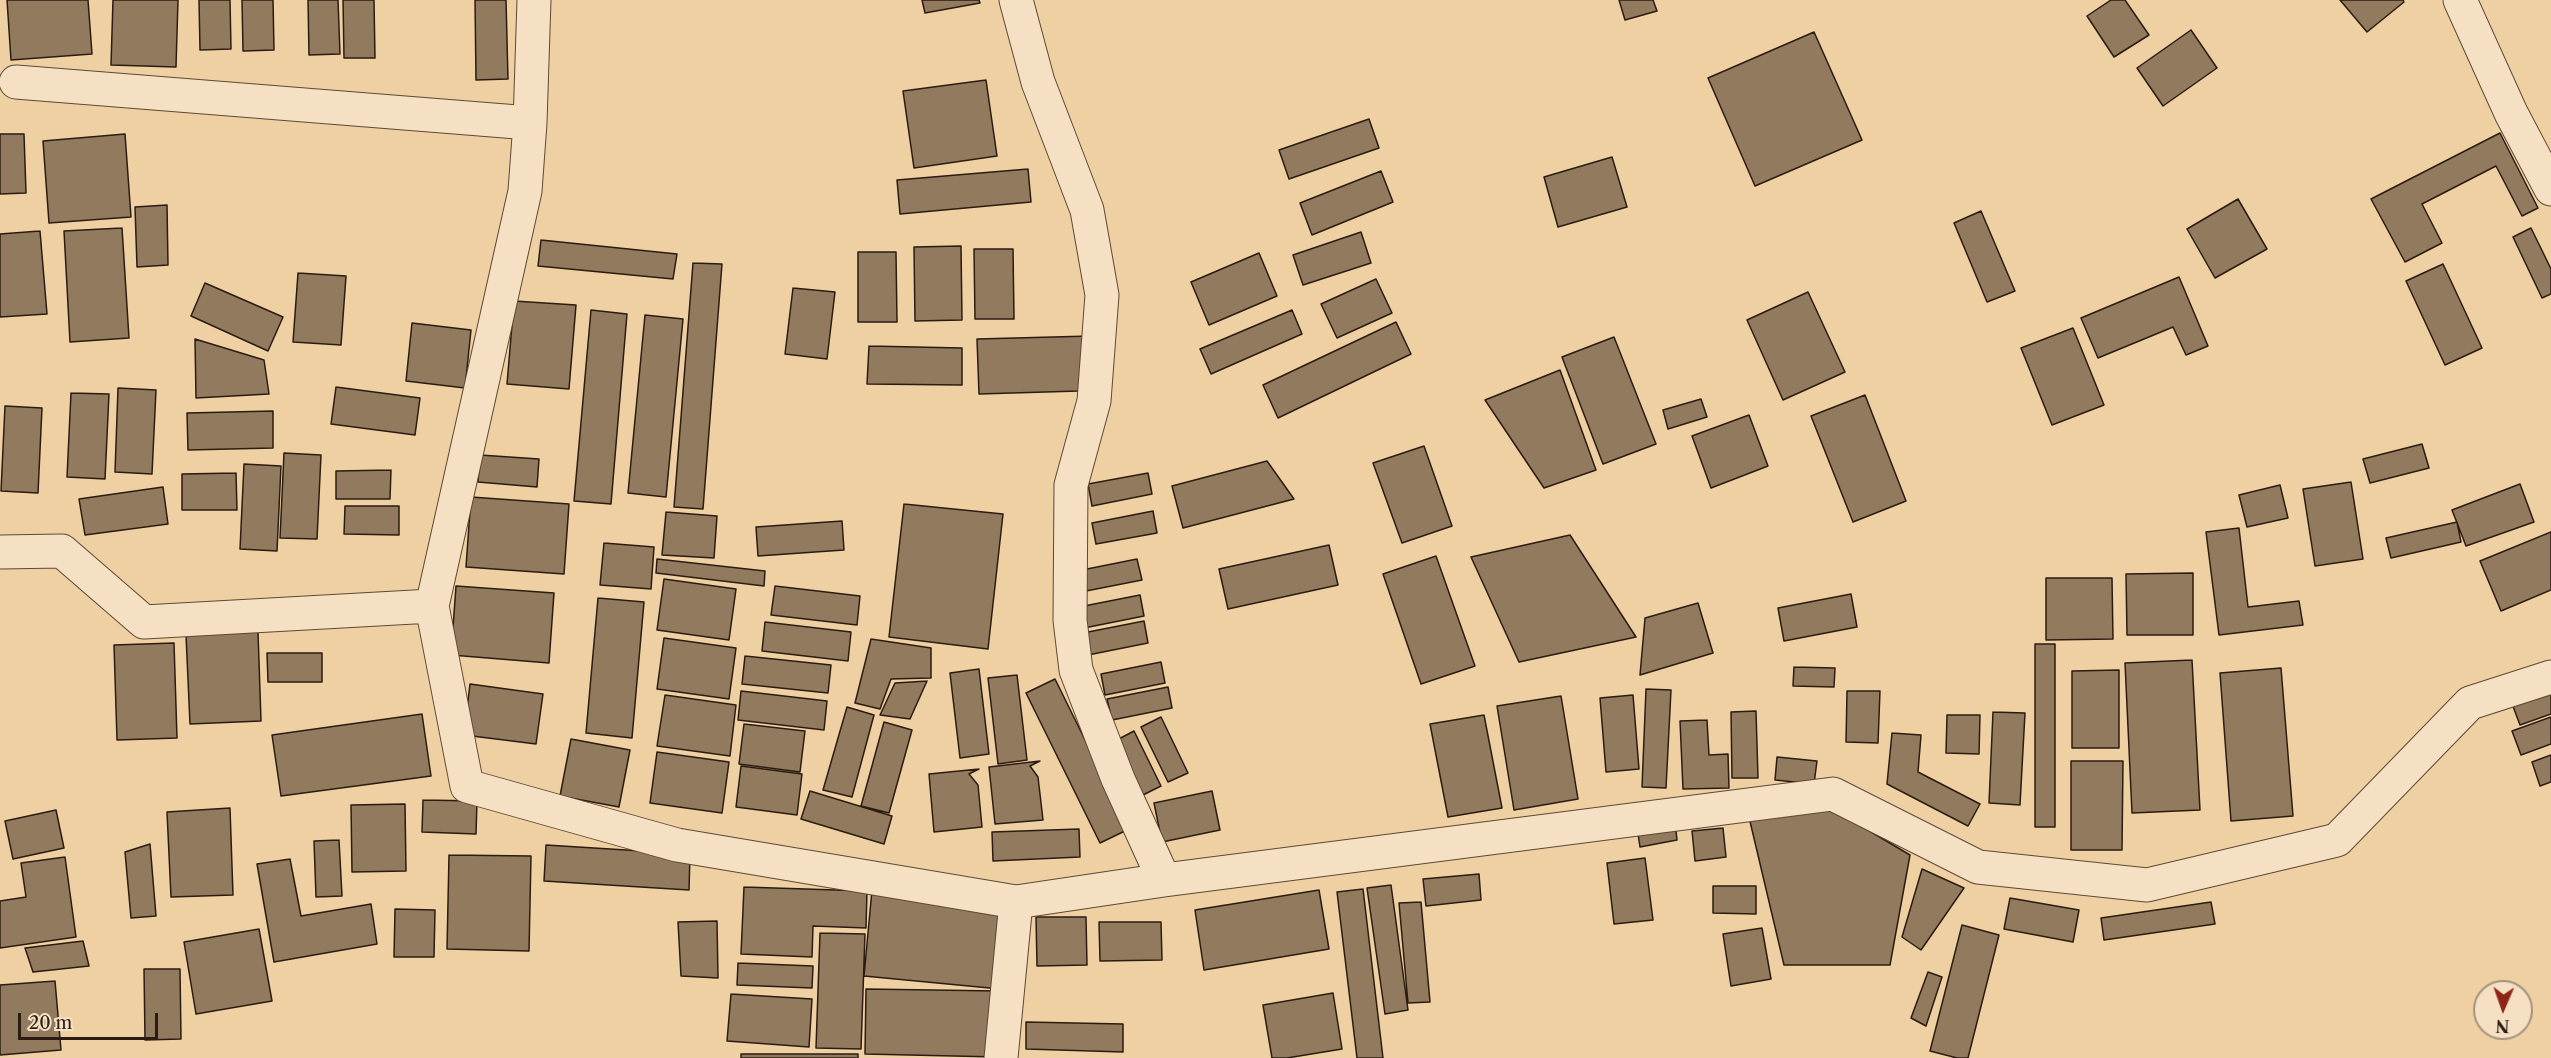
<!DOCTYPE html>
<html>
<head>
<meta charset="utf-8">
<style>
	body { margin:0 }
	#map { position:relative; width:2551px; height:1058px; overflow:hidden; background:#efd0a2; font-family:"Libre Caslon Text",serif }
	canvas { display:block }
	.north { position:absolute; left:2473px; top:980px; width:60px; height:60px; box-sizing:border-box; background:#f5e0c3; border:2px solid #a4927c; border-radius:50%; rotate:182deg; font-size:16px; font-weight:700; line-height:24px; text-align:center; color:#2b1c12 }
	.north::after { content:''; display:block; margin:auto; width:21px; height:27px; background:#8f2418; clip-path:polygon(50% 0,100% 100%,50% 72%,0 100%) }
	.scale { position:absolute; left:18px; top:1013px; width:140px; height:27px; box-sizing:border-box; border:3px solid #2b1c12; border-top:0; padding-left:8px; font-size:18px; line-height:21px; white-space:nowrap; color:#2b1c12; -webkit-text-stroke:4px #f5e0c3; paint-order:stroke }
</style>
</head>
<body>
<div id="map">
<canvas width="2551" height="1058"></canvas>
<div class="north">N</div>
<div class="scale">20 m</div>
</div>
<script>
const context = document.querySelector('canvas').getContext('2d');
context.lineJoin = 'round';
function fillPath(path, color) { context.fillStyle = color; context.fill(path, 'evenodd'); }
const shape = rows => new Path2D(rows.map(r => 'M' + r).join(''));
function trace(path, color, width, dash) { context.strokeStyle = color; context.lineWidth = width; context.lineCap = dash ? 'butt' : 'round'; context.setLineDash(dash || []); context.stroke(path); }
const building = shape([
	[7,0,88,0,92,54,11,60,7,0],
	[113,0,178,0,176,67,111,65,113,0],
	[199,0,230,0,231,49,200,50,199,0],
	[242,0,273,0,274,50,243,51,242,0],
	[308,0,338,0,340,54,309,55,308,0],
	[343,0,374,0,375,58,344,58,343,0],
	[475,0,506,0,508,79,476,80,475,0],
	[922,0,979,0,980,3,925,13,922,0],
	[1619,0,1653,0,1657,11,1625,20,1619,0],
	[2111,0,2125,0,2149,35,2114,57,2087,16,2111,0],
	[2340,0,2403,0,2404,2,2367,32,2340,0],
	[2191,30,2217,68,2163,106,2137,68,2191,30],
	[1814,32,1862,140,1755,186,1708,78,1814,32],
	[986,80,997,156,914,168,903,91,986,80],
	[1369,119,1379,148,1289,179,1279,150,1369,119],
	[2500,133,2538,208,2522,216,2496,166,2422,204,2442,243,2405,262,2371,199,2500,133],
	[0,134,24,134,26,193,0,194,0,134],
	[125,134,131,217,49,223,43,141,125,134],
	[1612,157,1627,207,1558,227,1544,177,1612,157],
	[1028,169,1031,202,900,214,897,180,1028,169],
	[1381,171,1393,202,1312,235,1300,203,1381,171],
	[2238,199,2267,249,2215,278,2187,229,2238,199],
	[167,205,168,265,137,267,135,207,167,205],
	[1981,211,2015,291,1987,302,1954,223,1981,211],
	[122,228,129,338,70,342,64,231,122,228],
	[2531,228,2551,269,2551,294,2542,298,2513,237,2531,228],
	[40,231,47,314,0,317,0,234,40,231],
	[1361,232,1371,263,1303,285,1293,255,1361,232],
	[541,240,677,254,673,279,538,266,541,240],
	[961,246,962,320,915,321,914,247,961,246],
	[974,249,1013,249,1014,319,975,319,974,249],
	[858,252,896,252,897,322,858,322,858,252],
	[1259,253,1277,296,1209,325,1191,282,1259,253],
	[693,263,722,264,703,509,674,507,693,263],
	[2443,264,2482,348,2445,365,2406,281,2443,264],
	[298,273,346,276,341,345,293,342,298,273],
	[2179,277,2208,346,2186,355,2173,327,2098,358,2081,318,2179,277],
	[1376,279,1392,313,1337,338,1321,304,1376,279],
	[205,283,283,317,268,351,191,316,205,283],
	[793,288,835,292,827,359,785,354,793,288],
	[1808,292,1845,372,1783,400,1747,320,1808,292],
	[514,301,576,305,569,389,507,384,514,301],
	[591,310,627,314,611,504,574,501,591,310],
	[1292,310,1302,334,1211,374,1200,349,1292,310],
	[645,315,683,319,666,497,628,493,645,315],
	[1396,322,1411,354,1278,418,1263,385,1396,322],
	[412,323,471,330,465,388,406,381,412,323],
	[2073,328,2104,405,2052,425,2021,348,2073,328],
	[1091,336,1079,391,979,394,977,339,1091,336],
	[1614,337,1656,444,1603,464,1562,357,1614,337],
	[195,339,264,360,269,394,196,398,195,339],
	[869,346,962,348,962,385,867,384,869,346],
	[1560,370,1596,470,1544,488,1485,400,1560,370],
	[336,387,420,398,415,435,331,424,336,387],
	[118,388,156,390,152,474,115,472,118,388],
	[71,393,109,394,105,479,67,477,71,393],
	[1865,395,1906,501,1853,522,1811,416,1865,395],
	[1701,399,1707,417,1668,429,1663,410,1701,399],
	[5,406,42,408,38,493,1,491,5,406],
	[273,411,273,448,188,450,187,413,273,411],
	[1749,415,1768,466,1711,488,1692,436,1749,415],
	[2422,444,2429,468,2370,483,2363,459,2422,444],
	[1424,446,1452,526,1402,543,1373,463,1424,446],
	[284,453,321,455,317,539,280,538,284,453],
	[480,455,539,459,537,487,478,482,480,455],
	[1267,461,1294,499,1183,528,1172,486,1267,461],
	[244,464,281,466,277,551,240,549,244,464],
	[391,470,390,499,336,499,336,471,391,470],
	[236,473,237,510,182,510,182,474,236,473],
	[1148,473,1152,494,1092,506,1088,484,1148,473],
	[2351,482,2363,559,2315,566,2303,489,2351,482],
	[2520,484,2534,522,2466,546,2452,510,2520,484],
	[2280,485,2288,518,2247,527,2239,495,2280,485],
	[163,487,168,524,85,535,79,499,163,487],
	[471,497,569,504,564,574,466,567,471,497],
	[904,504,1003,514,988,649,889,637,904,504],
	[345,506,399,506,399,535,344,534,345,506],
	[1153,511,1157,533,1096,544,1092,523,1153,511],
	[666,512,717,516,714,558,662,555,666,512],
	[842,521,844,550,758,556,756,527,842,521],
	[2457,522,2461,542,2391,558,2386,538,2457,522],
	[2239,528,2248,607,2299,601,2303,625,2219,635,2206,532,2239,528],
	[2551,532,2551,590,2501,611,2480,561,2551,532],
	[1570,535,1636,637,1519,662,1471,557,1570,535],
	[604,543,654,547,651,589,600,585,604,543],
	[1329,545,1338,585,1228,609,1219,569,1329,545],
	[1436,556,1475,666,1421,684,1383,574,1436,556],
	[657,559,765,571,764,586,656,573,657,559],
	[1137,559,1142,580,1081,592,1077,571,1137,559],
	[2193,573,2193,635,2127,635,2126,574,2193,573],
	[2046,578,2112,578,2113,639,2046,640,2046,578],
	[664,579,736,589,729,640,657,630,664,579],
	[456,586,554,593,549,663,451,655,456,586],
	[775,586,860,596,857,625,771,615,775,586],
	[1851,594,1857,627,1784,641,1778,608,1851,594],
	[1140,595,1144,616,1084,628,1079,607,1140,595],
	[598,598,644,602,632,738,586,733,598,598],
	[1698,603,1713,653,1640,675,1645,618,1698,603],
	[1144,621,1148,643,1088,655,1083,633,1144,621],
	[765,622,851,632,848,661,762,651,765,622],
	[258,632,261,721,190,724,186,635,258,632],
	[664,638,736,648,729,699,657,689,664,638],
	[871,639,931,648,931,678,891,679,880,709,855,703,871,639],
	[174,643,177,738,117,740,114,645,174,643],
	[2035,644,2055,644,2055,827,2035,827,2035,644],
	[267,653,322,653,322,682,268,682,267,653],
	[745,656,831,665,828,693,742,684,745,656],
	[2192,660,2200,810,2132,813,2125,663,2192,660],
	[1161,662,1165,683,1105,695,1101,674,1161,662],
	[1794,667,1835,668,1834,687,1793,686,1794,667],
	[2281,668,2293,816,2231,821,2220,673,2281,668],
	[979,669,989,754,960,758,950,673,979,669],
	[2119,670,2119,748,2072,748,2072,671,2119,670],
	[1017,675,1027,760,998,764,988,678,1017,675],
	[1055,679,1129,829,1100,843,1026,693,1055,679],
	[927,681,910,719,880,715,895,683,927,681],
	[470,684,543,694,536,744,464,735,470,684],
	[1168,687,1172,708,1112,720,1107,699,1168,687],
	[2551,687,2551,714,2520,725,2511,701,2551,687],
	[1646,689,1671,690,1666,788,1642,787,1646,689],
	[741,691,827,701,824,730,738,720,741,691],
	[1847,691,1880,691,1878,743,1846,742,1847,691],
	[665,695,736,705,730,756,657,746,665,695],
	[1633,695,1639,769,1606,772,1600,698,1633,695],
	[1561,696,1578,799,1514,810,1497,706,1561,696],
	[847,707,874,715,852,797,823,790,847,707],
	[1756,711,1758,778,1732,778,1731,712,1756,711],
	[1993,712,2025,713,2020,805,1989,803,1993,712],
	[422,714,431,776,281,796,272,735,422,714],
	[1484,715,1502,808,1448,817,1430,724,1484,715],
	[1947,715,1980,715,1979,754,1946,753,1947,715],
	[1161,717,1188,773,1168,782,1141,727,1161,717],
	[2551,717,2551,744,2521,755,2512,731,2551,717],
	[1707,720,1709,755,1728,754,1729,788,1683,789,1680,721,1707,720],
	[884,722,912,730,889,813,861,806,884,722],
	[744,724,805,731,800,772,739,764,744,724],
	[1134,731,1161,786,1141,796,1115,741,1134,731],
	[1892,733,1921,735,1918,772,1980,804,1968,826,1887,784,1892,733],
	[571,739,630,750,619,807,560,796,571,739],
	[657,752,729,762,722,813,650,803,657,752],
	[2551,755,2551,782,2540,786,2532,762,2551,755],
	[1777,757,1817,761,1814,784,1775,780,1777,757],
	[1040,761,1030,766,1038,777,1043,820,995,824,989,767,1040,761],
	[2071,761,2123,761,2122,850,2071,850,2071,761],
	[741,766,802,774,797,815,736,807,741,766],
	[979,769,969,774,978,785,982,827,934,832,929,774,979,769],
	[810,791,892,816,884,844,801,819,810,791],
	[1212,791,1220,830,1162,842,1154,803,1212,791],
	[423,800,477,801,476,834,422,832,423,800],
	[405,804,406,871,352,872,351,805,405,804],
	[1829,807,1910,855,1890,965,1784,965,1748,813,1829,807],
	[230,808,233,895,171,897,167,812,230,808],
	[56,810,64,848,13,859,5,821,56,810],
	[1675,821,1677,840,1640,847,1637,827,1675,821],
	[1723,828,1726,857,1695,861,1692,831,1723,828],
	[1079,829,1080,857,993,861,992,832,1079,829],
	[339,840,342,896,316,897,314,841,339,840],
	[150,844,156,916,131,918,125,852,150,844],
	[546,845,690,854,689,890,544,881,546,845],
	[449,855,531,856,529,951,447,949,449,855],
	[65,857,76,937,0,948,0,901,26,897,21,863,65,857],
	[1645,858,1653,920,1614,924,1607,863,1645,858],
	[290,859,301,916,371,904,377,944,274,962,257,864,290,859],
	[1922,869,1964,888,1921,950,1902,937,1922,869],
	[1479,874,1481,900,1426,906,1423,879,1479,874],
	[1391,885,1408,1010,1385,1014,1367,888,1391,885],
	[1713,886,1756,886,1756,914,1713,913,1713,886],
	[744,887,867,891,866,928,813,926,812,957,741,954,744,887],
	[1363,889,1383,1058,1357,1058,1337,892,1363,889],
	[872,890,1008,903,1000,989,864,976,872,890],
	[1319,890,1329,949,1204,970,1195,910,1319,890],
	[2010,898,2079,910,2073,942,2004,929,2010,898],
	[1421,902,1430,1002,1408,1003,1399,903,1421,902],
	[2211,902,2215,924,2104,940,2101,918,2211,902],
	[395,909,435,910,434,957,394,957,395,909],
	[1036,917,1086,917,1087,965,1037,966,1036,917],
	[717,921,718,978,681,976,678,922,717,921],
	[1099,922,1161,922,1162,960,1100,961,1099,922],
	[1962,925,1999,935,1968,1058,1957,1058,1930,1051,1962,925],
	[1762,928,1771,979,1731,986,1723,934,1762,928],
	[259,929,272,1001,196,1014,184,942,259,929],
	[820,933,865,934,861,1049,816,1048,820,933],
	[83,941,89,966,33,972,25,948,83,941],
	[738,963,813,966,812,988,737,985,738,963],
	[144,969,180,969,181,1039,145,1040,144,969],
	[1928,972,1942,977,1926,1026,1911,1018,1928,972],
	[55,981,61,1050,0,1055,0,985,55,981],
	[866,989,999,991,998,1057,865,1054,866,989],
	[1333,993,1342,1049,1287,1058,1272,1058,1263,1005,1333,993],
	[731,994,812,999,809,1047,727,1041,731,994],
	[1026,1022,1123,1024,1123,1052,1026,1049,1026,1022],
	[741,1054,858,1054,858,1058,741,1058,741,1054]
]);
fillPath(building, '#917a5d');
trace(building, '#2b1c12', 1.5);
const minor = shape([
	[1016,0,1038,82,1087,210,1102,295,1094,401,1071,485,1070,620,1076,670,1118,779,1164,880],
	[2460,0,2511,113,2551,189],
	[16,82,530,123],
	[0,552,62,551,144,622,432,606,467,786,677,845,1016,902,1164,880,1833,794,1978,867,2147,885,2337,840,2470,703,2551,677],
	[432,606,525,191,530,123,534,0],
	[1001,1058,1016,902]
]);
trace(minor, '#5c4936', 35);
trace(minor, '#f5e0c3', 33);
</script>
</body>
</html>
